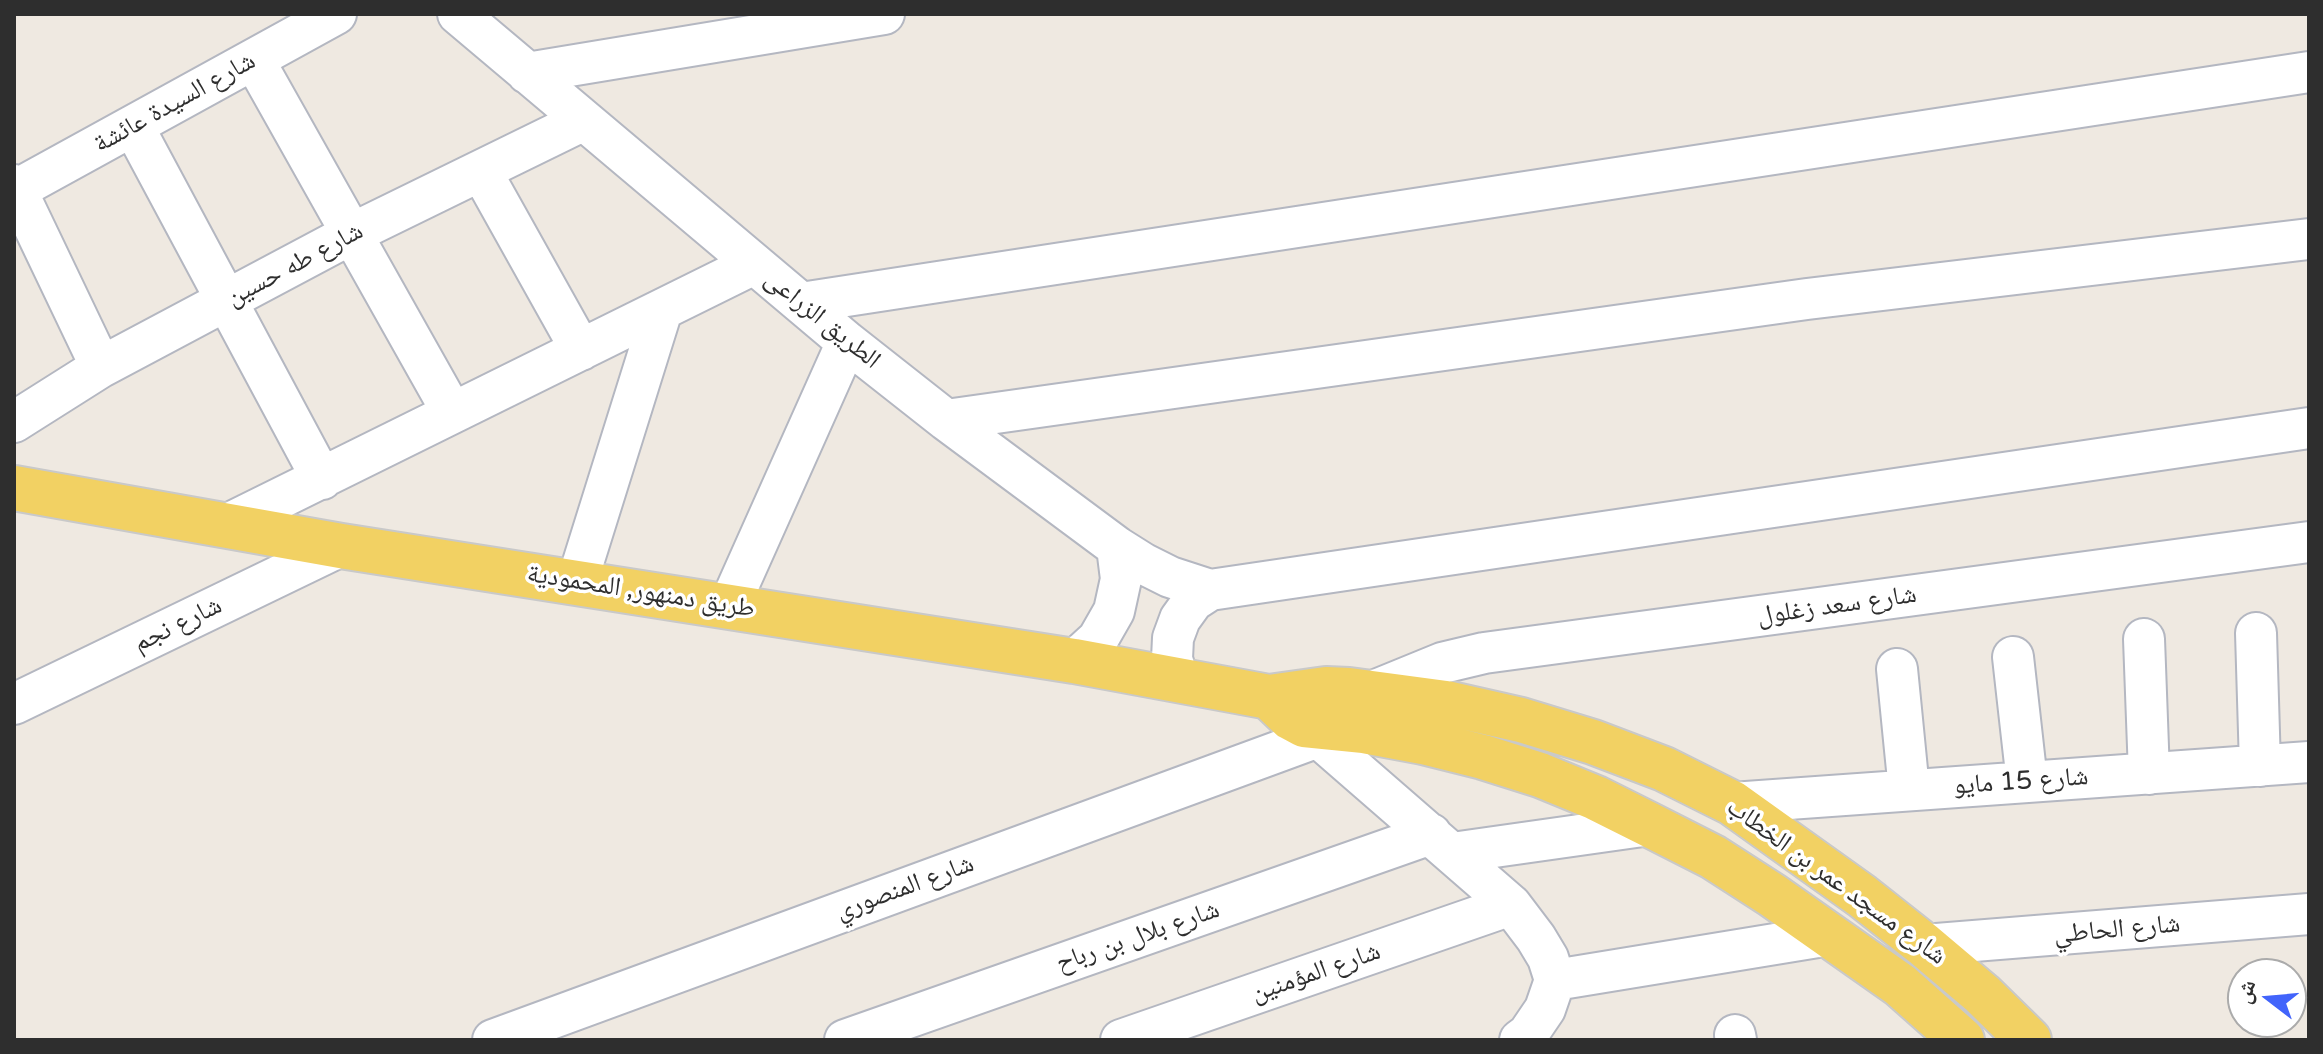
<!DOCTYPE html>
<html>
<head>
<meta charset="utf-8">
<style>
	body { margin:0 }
	#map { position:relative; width:2323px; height:1054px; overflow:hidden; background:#efe9e1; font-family:"Varela Round","Noto Naskh Arabic",sans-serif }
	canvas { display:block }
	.frame { position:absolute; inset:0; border:16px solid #2e2e2e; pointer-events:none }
	.north { position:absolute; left:2227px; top:958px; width:80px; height:80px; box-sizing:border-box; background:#fff; border:2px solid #ababab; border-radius:50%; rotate:286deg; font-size:22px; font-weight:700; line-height:32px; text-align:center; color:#2e2e2e }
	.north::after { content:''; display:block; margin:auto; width:28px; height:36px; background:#4264fb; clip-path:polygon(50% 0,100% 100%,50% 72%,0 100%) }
</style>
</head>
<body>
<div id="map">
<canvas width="2323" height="1054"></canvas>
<div class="frame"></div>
<div class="north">ش</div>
</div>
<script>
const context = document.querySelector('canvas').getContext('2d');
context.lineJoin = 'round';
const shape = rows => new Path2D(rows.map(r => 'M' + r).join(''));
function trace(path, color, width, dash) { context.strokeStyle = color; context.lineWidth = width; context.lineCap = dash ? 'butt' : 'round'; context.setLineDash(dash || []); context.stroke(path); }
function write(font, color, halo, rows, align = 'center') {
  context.font = font + ' "Varela Round","Noto Naskh Arabic",sans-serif'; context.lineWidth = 7; context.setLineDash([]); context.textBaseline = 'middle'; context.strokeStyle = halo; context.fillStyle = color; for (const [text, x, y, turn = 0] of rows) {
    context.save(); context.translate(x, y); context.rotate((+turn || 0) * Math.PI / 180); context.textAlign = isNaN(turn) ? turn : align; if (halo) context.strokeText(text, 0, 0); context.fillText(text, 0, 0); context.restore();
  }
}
const minor = shape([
	[458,14,847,342,946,420,1117,547,1144,564,1170,577,1210,590],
	[254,60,452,412],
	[527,73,884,14],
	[133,126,322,479],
	[481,171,581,350],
	[14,185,101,367],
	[14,191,336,14],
	[801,303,2309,72],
	[946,420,1807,299,2309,239],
	[14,422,101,367,351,234,582,121],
	[226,525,754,264],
	[577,582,662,310],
	[729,606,847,342],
	[2256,633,2260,766],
	[2144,639,2149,774],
	[2013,657,2027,782],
	[1074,661,1098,639,1114,611,1121,579,1117,547],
	[1897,669,1909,790],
	[1178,679,1172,659,1173,638,1180,619,1193,601,1210,590,2309,428],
	[1371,692,1442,663,1484,653,2309,542],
	[14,704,341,546],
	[1304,725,1511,905,1536,938,1548,958,1555,980],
	[1732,803,2309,762],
	[1452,853,1650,825],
	[1924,945,2309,914],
	[1555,980,1830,935],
	[1735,1035,1736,1040],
	[493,1040,1318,737],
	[845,1040,1431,834],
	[1121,1040,1511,905],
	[1520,1040,1528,1034,1545,1009,1555,980]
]);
const major = shape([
	[14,488,341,546,1074,661,1269,697,1326,689,1349,690,1446,703,1521,720,1593,742,1664,769,1732,803,1862,896,1924,945,1982,994,2029,1040],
	[1269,697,1291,718,1304,725,1364,731,1423,742,1483,757,1540,775,1596,798,1650,825,1713,857,1772,895,1900,985,1962,1040]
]);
trace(minor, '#b4b7c1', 44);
trace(major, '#c9c9c9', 48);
trace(minor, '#fff', 40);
trace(major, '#f2d163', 44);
write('26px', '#2e2e2e', '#fff', [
	["شارع السيدة عائشة",175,103,-29],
	["شارع طه حسين",295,265,-28],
	["الطريق الزراعى",822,320,39],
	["طريق دمنهور, المحمودية",641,592,9],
	["شارع سعد زغلول",1837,606,-8],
	["شارع نجم",178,625,-26],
	["شارع 15 مايو",2021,782,-4],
	["شارع مسجد عمر بن الخطاب",1836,882,36],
	["شارع المنصوري",905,888,-20],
	["شارع الحاطي",2117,930,-5],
	["شارع بلال بن رباح",1138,937,-19],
	["شارع المؤمنين",1316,973,-19]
]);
</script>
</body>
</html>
